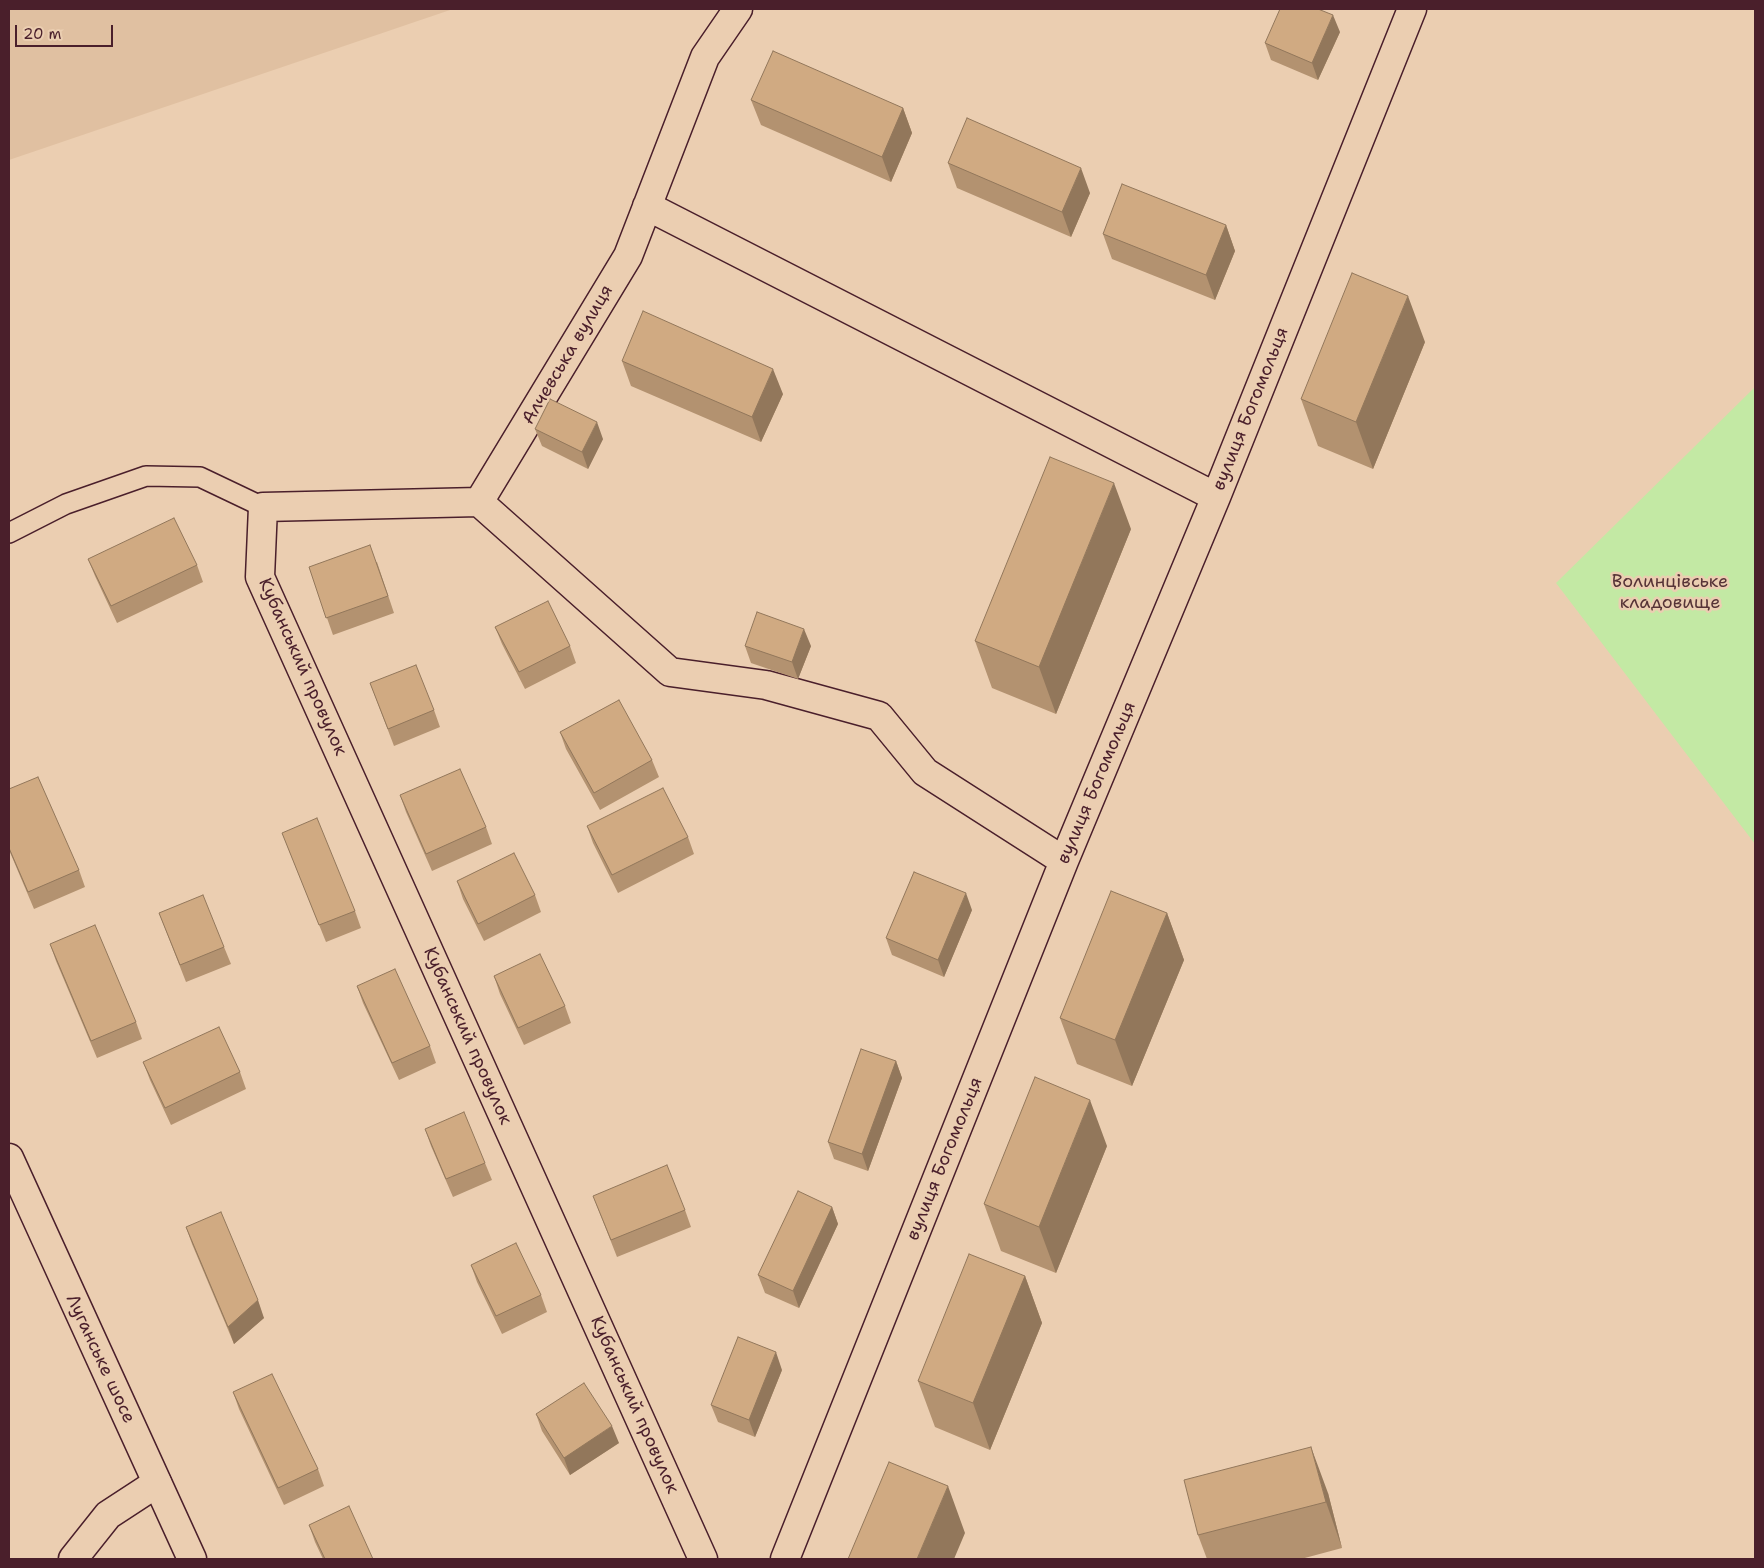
<!DOCTYPE html>
<html>
<head>
<meta charset="utf-8">
<style>
	body { margin:0 }
	#map { position:relative; width:1764px; height:1568px; overflow:hidden; background:#ebceb1; font-family:"Shantell Sans",sans-serif }
	canvas { display:block }
	.frame { position:absolute; inset:0; border:10px solid #4a1f2b; pointer-events:none }
	.scale { position:absolute; left:15px; top:25px; width:98px; height:22px; box-sizing:border-box; border:2px solid #4a1f2b; border-top:0; padding-left:6px; font-size:15px; line-height:18px; white-space:nowrap; color:#4a1f2b; -webkit-text-stroke:4px #ebceb1; paint-order:stroke }
</style>
</head>
<body>
<div id="map">
<canvas width="1764" height="1568"></canvas>
<div class="frame"></div>
<div class="scale">20 m</div>
</div>
<script>
const context = document.querySelector('canvas').getContext('2d');
context.lineJoin = 'round';
function fillPath(path, color) { context.fillStyle = color; context.fill(path, 'evenodd'); }
const shape = rows => new Path2D(rows.map(r => 'M' + r).join(''));
function trace(path, color, width, dash) { context.strokeStyle = color; context.lineWidth = width; context.lineCap = dash ? 'butt' : 'round'; context.setLineDash(dash || []); context.stroke(path); }
function write(font, color, halo, rows, align = 'center') {
  context.font = font + ' "Shantell Sans",sans-serif'; context.lineWidth = 5; context.setLineDash([]); context.textBaseline = 'middle'; context.strokeStyle = halo; context.fillStyle = color; for (const [text, x, y, turn = 0] of rows) {
    context.save(); context.translate(x, y); context.rotate((+turn || 0) * Math.PI / 180); context.textAlign = isNaN(turn) ? turn : align; if (halo) context.strokeText(text, 0, 0); context.fillText(text, 0, 0); context.restore();
  }
}
fillPath(shape([
	[9,9,453,9,9,160]
]), '#e0c0a1');
fillPath(shape([
	[1755,387,1755,844,1556,583]
]), '#c3e9a4');
const lane = shape([
	[9,533,66,504,146,476,200,477,263,507]
]);
const street = shape([
	[647,206,1216,497],
	[479,502,670,672,766,685,879,716,925,772,1064,861],
	[73,1559,108,1515,157,1483],
	[703,1559,260,577,263,507,479,502,628,256,705,57,738,9],
	[785,1559,1064,861,1216,497,1412,9]
]);
const secondary = shape([
	[9,1158,192,1559]
]);
trace(lane, '#4a1f2b', 22);
trace(street, '#4a1f2b', 31);
trace(secondary, '#4a1f2b', 31);
trace(lane, '#ebceb1', 19);
trace(street, '#ebceb1', 28);
trace(secondary, '#ebceb1', 28);
fillPath(shape([
	[1340,32,1318,80,1271,60,1265,43],
	[751,100,903,108,912,133,891,182,761,125],
	[948,163,1090,193,1071,237,957,188],
	[1226,225,1235,251,1215,300,1112,259,1103,234],
	[1425,342,1373,469,1318,446,1301,399],
	[622,361,783,394,761,442,631,386],
	[535,429,603,439,588,469,542,446],
	[1131,529,1056,714,992,688,975,641],
	[88,559,197,565,203,582,117,623,95,576],
	[377,562,394,613,333,635,309,567],
	[495,627,570,646,576,663,525,689,502,644],
	[745,646,811,646,798,679,751,663],
	[370,683,434,710,440,727,394,746],
	[560,732,652,760,659,777,600,810,566,749],
	[9,789,79,870,85,887,34,909,9,850],
	[400,795,486,827,492,844,432,871,406,812],
	[587,826,688,837,694,854,618,893,593,843],
	[282,833,355,911,361,928,326,942],
	[457,881,535,895,541,912,484,941,463,899],
	[972,910,944,977,892,955,886,938],
	[159,913,224,947,231,964,186,982],
	[1167,913,1184,960,1132,1086,1077,1064,1060,1018],
	[50,944,136,1022,142,1039,97,1058,56,961],
	[494,976,565,1006,571,1023,524,1045,500,994],
	[357,986,430,1046,436,1063,399,1080,363,1003],
	[896,1061,902,1078,868,1171,834,1159,828,1142],
	[143,1062,240,1072,246,1089,171,1125,150,1080],
	[425,1129,485,1163,492,1180,453,1197,431,1146],
	[1107,1146,1056,1273,1001,1251,984,1204],
	[593,1196,685,1210,691,1227,617,1257],
	[832,1207,838,1224,799,1308,765,1293,758,1275],
	[186,1227,264,1318,234,1344,192,1244],
	[471,1265,541,1295,547,1312,502,1334,477,1282],
	[1025,1276,1042,1323,990,1450,935,1427,918,1381],
	[782,1370,755,1437,718,1422,711,1405],
	[233,1392,318,1469,324,1486,284,1505,239,1409],
	[536,1414,619,1443,570,1475,542,1431],
	[1328,1493,1342,1548,1301,1559,1207,1559,1198,1535],
	[309,1525,373,1559,323,1559,315,1542]
]), '#b39270');
fillPath(shape([
	[1333,15,1340,32,1318,80,1312,63],
	[903,108,912,133,891,182,882,157],
	[1081,168,1090,193,1071,237,1062,212],
	[1226,225,1235,251,1215,300,1206,275],
	[1408,296,1425,342,1373,469,1356,422],
	[773,369,783,394,761,442,752,417],
	[597,422,603,439,588,469,582,452],
	[1114,483,1131,529,1056,714,1039,667],
	[804,629,811,646,798,679,792,662],
	[966,893,972,910,944,977,938,960],
	[1167,913,1184,960,1132,1086,1115,1040],
	[896,1061,902,1078,868,1171,862,1154],
	[1090,1100,1107,1146,1056,1273,1039,1227],
	[832,1207,838,1224,799,1308,793,1291],
	[1025,1276,1042,1323,990,1450,973,1403],
	[258,1300,264,1318,234,1344,228,1327],
	[776,1352,782,1370,755,1437,749,1420],
	[612,1426,619,1443,570,1475,564,1458],
	[1311,1447,1328,1493,1342,1548,1326,1502],
	[948,1486,965,1533,954,1559,917,1559]
]), '#92775b');
const building = shape([
	[1280,9,1318,9,1333,15,1312,63,1265,43,1280,9],
	[773,51,903,108,882,157,751,100,773,51],
	[967,118,1081,168,1062,212,948,163,967,118],
	[1122,184,1226,225,1206,275,1103,234,1122,184],
	[1352,273,1408,296,1356,422,1301,399,1352,273],
	[643,311,773,369,752,417,622,361,643,311],
	[550,399,597,422,582,452,535,429,550,399],
	[1050,457,1114,483,1039,667,975,641,1050,457],
	[174,518,197,565,111,606,88,559,174,518],
	[370,545,388,596,326,618,309,567,370,545],
	[548,601,570,646,519,672,495,627,548,601],
	[757,612,804,629,792,662,745,646,757,612],
	[416,665,434,710,388,729,370,683,416,665],
	[619,700,652,760,594,793,560,732,619,700],
	[460,769,486,827,426,854,400,795,460,769],
	[38,777,79,870,28,892,9,848,9,789,38,777],
	[663,788,688,837,612,875,587,826,663,788],
	[317,818,355,911,319,925,282,833,317,818],
	[514,853,535,895,478,924,457,881,514,853],
	[914,872,966,893,938,960,886,938,914,872],
	[1111,891,1167,913,1115,1040,1060,1018,1111,891],
	[203,895,224,947,180,965,159,913,203,895],
	[95,925,136,1022,91,1041,50,944,95,925],
	[540,954,565,1006,518,1028,494,976,540,954],
	[395,969,430,1046,392,1063,357,986,395,969],
	[219,1027,240,1072,165,1108,143,1062,219,1027],
	[861,1049,896,1061,862,1154,828,1142,861,1049],
	[1035,1077,1090,1100,1039,1227,984,1204,1035,1077],
	[464,1112,485,1163,446,1179,425,1129,464,1112],
	[667,1165,685,1210,611,1240,593,1196,667,1165],
	[798,1191,832,1207,793,1291,758,1275,798,1191],
	[221,1212,258,1300,228,1327,186,1227,221,1212],
	[516,1243,541,1295,496,1316,471,1265,516,1243],
	[969,1254,1025,1276,973,1403,918,1381,969,1254],
	[738,1337,776,1352,749,1420,711,1405,738,1337],
	[272,1374,318,1469,278,1488,233,1392,272,1374],
	[584,1383,612,1426,564,1458,536,1414,584,1383],
	[1311,1447,1326,1502,1198,1535,1184,1480,1311,1447],
	[889,1462,948,1486,917,1559,848,1559,889,1462],
	[349,1506,373,1559,325,1559,309,1525,349,1506]
]);
fillPath(building, '#d0aa82');
trace(building, '#92775b', 1);
write('18px', '#4a1f2b', '#ebceb1', [
	["Алчевська вулиця",568,355,-59],
	["вулиця Богомольця",1251,409,-68],
	["Кубанський провулок",302,667,66],
	["вулиця Богомольця",1097,783,-67],
	["Кубанський провулок",467,1036,66],
	["вулиця Богомольця",945,1159,-68],
	["Луганське шосе",100,1359,65],
	["Кубанський провулок",634,1405,66]
]);
write('18px', '#563337', '#ebceb1', [
	["Волинцівське",1670,582],
	["кладовище",1670,603]
]);
</script>
</body>
</html>
